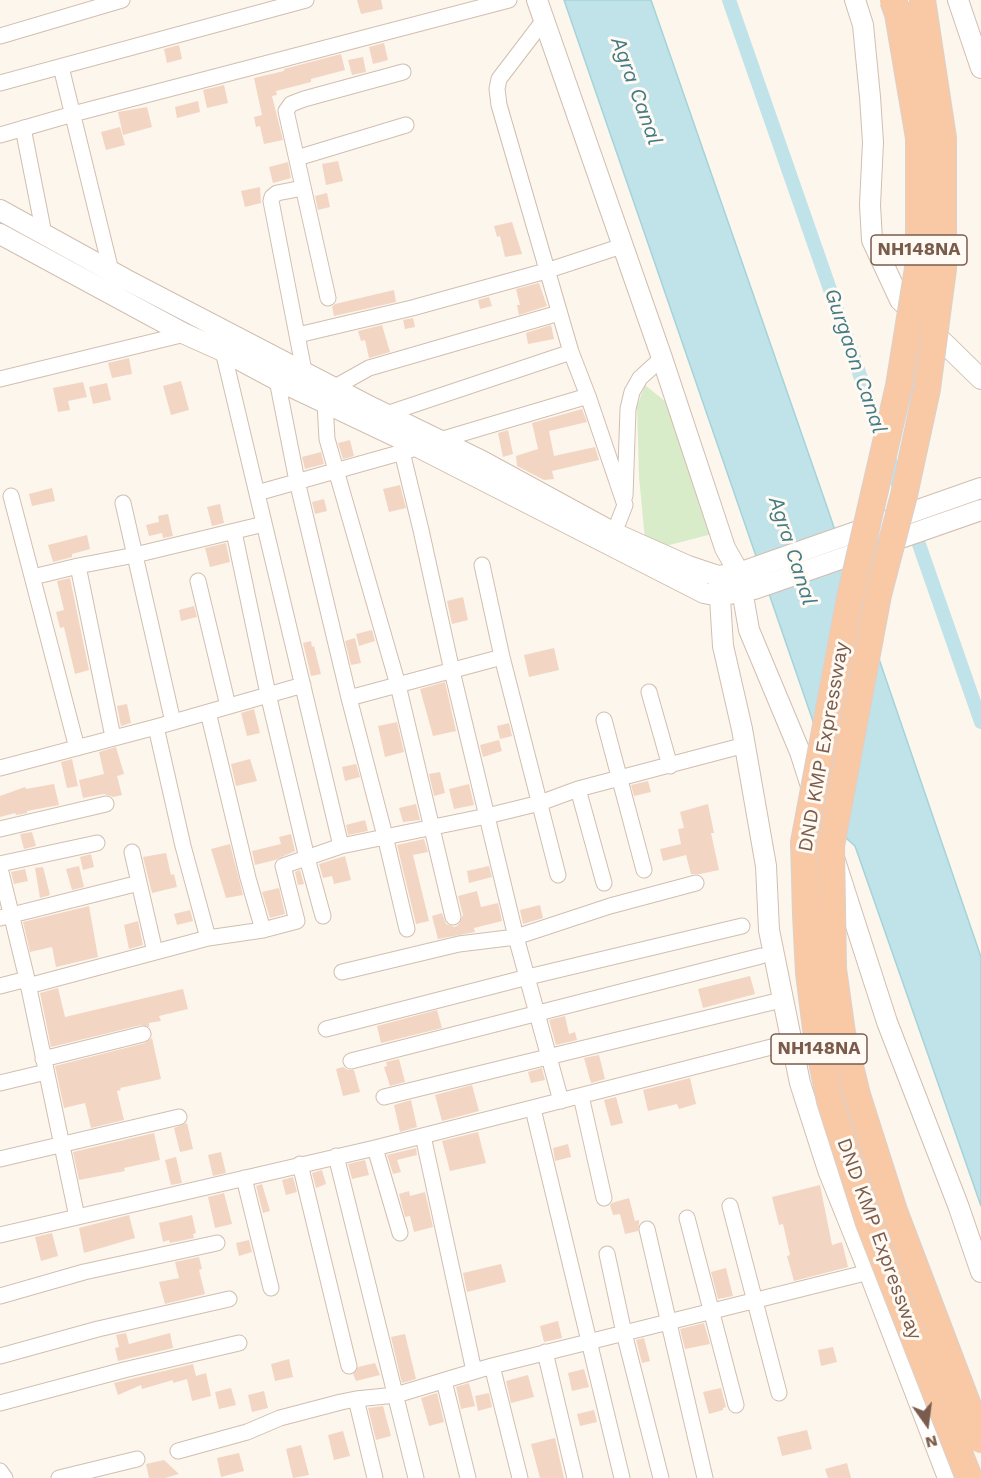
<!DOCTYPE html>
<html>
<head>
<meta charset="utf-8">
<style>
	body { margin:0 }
	#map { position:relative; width:981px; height:1478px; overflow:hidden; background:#fdf6ec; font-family:"Work Sans",sans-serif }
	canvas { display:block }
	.north { position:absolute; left:897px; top:1394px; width:60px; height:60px; -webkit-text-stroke:4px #fffaf3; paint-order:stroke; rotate:166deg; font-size:16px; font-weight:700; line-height:24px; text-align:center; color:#7a5c4d }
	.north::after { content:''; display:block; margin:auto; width:21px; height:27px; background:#7a5c4d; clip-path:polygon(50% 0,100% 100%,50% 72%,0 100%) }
</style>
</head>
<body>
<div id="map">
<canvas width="981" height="1478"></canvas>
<div class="north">N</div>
</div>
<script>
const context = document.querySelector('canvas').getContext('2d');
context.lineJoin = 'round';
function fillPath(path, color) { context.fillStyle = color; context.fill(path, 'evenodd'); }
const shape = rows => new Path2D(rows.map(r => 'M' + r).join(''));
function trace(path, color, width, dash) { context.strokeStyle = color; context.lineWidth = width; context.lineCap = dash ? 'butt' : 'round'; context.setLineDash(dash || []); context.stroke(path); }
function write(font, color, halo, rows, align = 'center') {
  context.font = font + ' "Work Sans",sans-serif'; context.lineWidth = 6; context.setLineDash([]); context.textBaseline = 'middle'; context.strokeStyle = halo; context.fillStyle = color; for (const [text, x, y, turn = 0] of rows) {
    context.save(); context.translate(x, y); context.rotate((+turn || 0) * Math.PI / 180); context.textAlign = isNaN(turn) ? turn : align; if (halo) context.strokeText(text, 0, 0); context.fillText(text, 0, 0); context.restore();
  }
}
fillPath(shape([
	[645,385,671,406,716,533,646,551,639,476,637,406]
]), '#d8ecc9');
const water = shape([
	[564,0,651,0,826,504,981,957,981,1206,855,846,847,839,829,784,834,782,564,0]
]);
fillPath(water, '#bfe3e8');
trace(water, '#a5d3da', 1.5);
trace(shape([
	[729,0,981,722]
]), '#bfe3e8', 14);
fillPath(shape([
	[357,0,381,0,383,9,361,14],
	[384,43,388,60,373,64,369,47],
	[179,45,182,59,167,63,164,49],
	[341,54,345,70,311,79,311,82,276,91,277,95,272,96,283,140,264,144,260,126,256,127,254,117,262,115,254,78,284,71,284,69],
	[363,57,366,72,352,75,348,60],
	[224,85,228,103,207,108,203,90],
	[198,101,200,112,177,118,175,107],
	[147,107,152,127,123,135,118,112],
	[120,127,125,145,106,150,101,132],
	[338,161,343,181,326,185,322,164],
	[288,162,291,178,273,183,269,167],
	[260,187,261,203,245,207,241,191],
	[327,193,330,207,318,210,315,196],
	[512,222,522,254,505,257,500,236,497,237,494,226],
	[539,283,547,306,519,315,517,305,520,305,516,289],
	[394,290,396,302,334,316,332,307,335,304],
	[489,297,492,306,480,309,478,300],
	[413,318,415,327,405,329,403,320],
	[382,325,390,352,369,358,365,340,361,341,358,331],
	[551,325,554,339,528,344,526,333],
	[129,358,132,374,112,378,108,363],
	[181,381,189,410,171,415,163,386],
	[83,382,87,397,68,401,70,410,58,412,53,388],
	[107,383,111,400,93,404,89,387],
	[582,409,587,422,549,431,554,456,595,447,599,460,552,471,554,479,544,480,517,466,516,456,538,449,532,423],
	[508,430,513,454,503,457,498,433],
	[350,440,354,456,343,459,338,443],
	[321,452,324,464,305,469,302,457],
	[400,485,406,508,389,512,383,489],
	[52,488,55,501,32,506,29,494],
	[324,499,327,511,315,514,312,502],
	[220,504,224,523,212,526,207,507],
	[168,514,173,536,163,538,162,533,149,536,146,525,159,522,158,516],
	[87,535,90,549,72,554,72,557,53,562,48,545],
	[226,543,230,562,210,567,205,548],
	[70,578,89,670,75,674,64,627,60,628,56,612,64,610,57,581],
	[463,597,468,620,452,624,447,601],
	[194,606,197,617,181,621,179,610],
	[372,630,375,641,359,646,356,634],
	[355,638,361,663,351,665,345,641],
	[311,641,312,647,314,646,321,674,311,676,303,643],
	[554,648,559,670,529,677,524,655],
	[445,682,456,731,433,736,420,689],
	[127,704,131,723,121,726,117,706],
	[254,709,260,733,247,736,241,713],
	[397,722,404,752,385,757,378,726],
	[509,723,512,736,500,739,497,726],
	[499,740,502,751,483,757,480,745],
	[116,747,124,774,117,776,122,795,113,797,104,794,83,798,79,780,104,774,99,752],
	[72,759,78,786,67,788,61,762],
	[250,759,257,781,236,786,231,764],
	[356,764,360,777,345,781,342,767],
	[440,772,445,793,434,796,429,774],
	[648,781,651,792,634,796,631,785],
	[54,784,59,805,27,811,27,813,16,815,15,813,0,817,0,796,25,787,26,789],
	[469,784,474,805,454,809,449,789],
	[416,804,420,820,403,822,399,808],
	[708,804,714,833,711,833,719,870,700,874,691,874,686,855,663,861,660,849,681,844,678,829,684,828,680,812],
	[365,820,368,831,348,835,346,825],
	[32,832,36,846,24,849,20,834],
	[291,834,295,851,275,860,255,865,252,851,281,844,279,837],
	[424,839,428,852,413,855,429,921,416,924,397,845],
	[230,844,243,895,226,898,211,849],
	[166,853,171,875,174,874,177,887,152,893,143,857],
	[91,854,94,867,83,870,80,857],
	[345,856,351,880,334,884,332,876,323,878,319,864],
	[79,866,84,887,72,890,66,869],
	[489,866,492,877,469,883,467,871],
	[43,867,50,895,40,898,35,868],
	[25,869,28,881,14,884,11,872],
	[300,870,304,884,298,885,295,872],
	[279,888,285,914,270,918,262,892],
	[477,891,481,907,498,903,502,921,474,928,475,932,438,939,432,916,442,913,446,924,455,927,459,924,463,915,458,896],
	[540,905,543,918,523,924,520,910],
	[89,906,98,957,56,967,52,947,30,952,23,922],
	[190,910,193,921,177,925,174,914],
	[138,921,143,945,129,949,124,925],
	[750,976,755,994,703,1008,698,989],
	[58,988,65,1017,183,989,188,1009,159,1016,161,1021,149,1023,149,1027,141,1025,51,1047,40,993],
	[437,1010,442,1028,381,1043,377,1026],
	[565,1016,569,1034,575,1032,577,1040,556,1045,549,1020],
	[152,1038,161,1079,120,1088,121,1090,117,1091,124,1120,91,1128,85,1103,64,1108,55,1066,145,1043],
	[599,1055,605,1079,591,1083,584,1058],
	[399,1059,405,1082,390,1086,384,1067,387,1066,386,1062],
	[343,1067,348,1070,354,1070,360,1092,343,1096,336,1069],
	[542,1068,545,1080,531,1083,528,1072],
	[690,1078,696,1104,679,1109,677,1104,648,1111,643,1090],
	[472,1085,479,1111,442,1121,435,1095],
	[616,1097,623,1123,611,1126,604,1100],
	[411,1100,417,1127,400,1132,394,1105],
	[187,1123,193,1149,180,1152,174,1128],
	[478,1132,486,1163,450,1171,442,1141],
	[154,1133,160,1160,124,1168,125,1171,79,1180,73,1152],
	[568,1144,571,1157,555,1161,553,1148],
	[416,1148,417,1155,397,1160,401,1172,393,1174,387,1155],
	[221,1152,226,1173,213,1176,208,1155],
	[176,1157,182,1183,171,1185,165,1160],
	[365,1160,369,1175,352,1179,348,1164],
	[322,1170,326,1184,316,1188,312,1173],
	[293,1177,297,1192,286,1195,282,1180],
	[262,1184,270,1211,263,1213,256,1186],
	[820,1185,832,1245,842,1242,848,1267,794,1281,787,1256,790,1255,783,1224,779,1225,772,1197],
	[409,1191,410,1196,425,1192,433,1227,414,1232,410,1216,405,1217,399,1194],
	[224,1193,232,1224,215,1228,208,1197],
	[629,1198,635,1221,639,1220,639,1223,638,1231,625,1234,620,1214,613,1215,610,1205,612,1203],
	[129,1215,135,1238,84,1253,79,1228],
	[192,1215,196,1233,193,1234,194,1238,170,1243,169,1240,163,1242,159,1223],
	[52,1233,58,1256,41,1261,35,1237],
	[249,1240,252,1252,239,1256,236,1243],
	[199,1257,202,1269,199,1270,205,1294,165,1304,159,1282,179,1278,175,1262],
	[501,1264,506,1282,467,1292,463,1273],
	[726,1268,733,1296,718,1299,711,1272],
	[558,1321,562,1338,544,1342,540,1326],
	[704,1323,710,1344,685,1349,680,1329],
	[126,1333,129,1344,170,1333,173,1348,118,1361,115,1348,119,1347,116,1335],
	[405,1334,416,1379,402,1383,391,1337],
	[644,1338,650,1361,642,1363,636,1340],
	[833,1347,837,1362,821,1366,818,1350],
	[289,1359,293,1377,275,1381,271,1364],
	[375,1363,380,1375,356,1381,353,1374,358,1367],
	[193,1364,196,1376,206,1373,211,1396,192,1401,187,1379,173,1383,173,1380,142,1389,141,1385,118,1395,114,1383],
	[584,1369,589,1387,572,1391,568,1373],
	[528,1375,534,1397,511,1403,506,1381],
	[469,1383,475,1406,461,1409,456,1387],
	[231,1388,236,1405,219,1409,215,1392],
	[721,1388,726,1407,723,1408,723,1410,709,1414,703,1392],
	[264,1391,268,1408,252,1412,248,1395],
	[437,1393,444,1422,429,1426,421,1398],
	[489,1393,492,1407,478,1411,475,1396],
	[383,1406,391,1436,376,1440,368,1408],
	[594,1410,597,1422,580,1426,577,1414],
	[807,1430,812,1449,782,1456,777,1437],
	[343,1431,350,1456,334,1460,328,1435],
	[555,1438,564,1478,540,1478,531,1444],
	[301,1445,309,1475,293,1478,286,1449],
	[239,1453,244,1471,221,1477,217,1458],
	[164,1460,179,1474,165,1478,149,1478,146,1464],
	[847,1463,851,1478,828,1478,825,1469]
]), '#f3d5c3');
const minor = shape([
	[544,20,499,79,497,89,499,105,571,352,588,396,625,505,614,533],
	[0,36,122,0],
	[61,67,111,271],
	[0,83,306,0],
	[23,128,44,234],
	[0,135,73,114,509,0],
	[297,158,406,125],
	[303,188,277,193,272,197,271,201,304,371],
	[328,298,286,111,291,104,304,99,403,72],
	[298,335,412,308,546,271,622,246],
	[223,351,341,846],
	[0,379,185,334],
	[277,380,297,481,349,698,385,836,407,929],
	[335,387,369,368,559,313],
	[325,403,327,439,398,685,453,917],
	[386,414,571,352],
	[440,440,588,396],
	[402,452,421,530,452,671,516,937,561,1101],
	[257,493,410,450],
	[11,496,77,748],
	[625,496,628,409,632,392,640,378,662,358],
	[123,503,173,722],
	[234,532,268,694,307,858,323,916],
	[482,565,502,657,558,875],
	[78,566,135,555,264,524],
	[33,577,78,566,113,737],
	[198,581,228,706],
	[649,692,670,766],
	[349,698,502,657],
	[208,712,248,878,263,930],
	[604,720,644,870],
	[156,727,183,846,208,938],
	[0,768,156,727,303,685],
	[578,789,604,883],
	[0,829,106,804],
	[132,852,155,952],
	[0,864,97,843],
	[0,868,27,979,77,1217],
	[0,918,139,883],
	[342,972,459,944,516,937,610,906,696,883],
	[0,986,27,979],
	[28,986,208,938,263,930,297,921,283,866,341,846,487,816,540,803,578,789,745,745],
	[326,1029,528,977,742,926],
	[43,1059,143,1034],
	[351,1061,761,956],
	[0,1083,46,1072],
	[581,1096,604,1198],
	[384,1097,773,1002],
	[533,1109,622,1478],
	[423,1136,474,1371],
	[375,1148,400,1233],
	[336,1156,416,1478],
	[0,1159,179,1117],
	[300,1164,349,1366],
	[244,1178,271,1288],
	[730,1206,779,1393],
	[687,1218,736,1405],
	[647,1229,705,1478],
	[0,1235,375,1148,791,1042],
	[607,1254,624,1333,661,1478],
	[0,1296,84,1272,217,1243],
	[545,1352,575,1478],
	[0,1356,98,1329,229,1299],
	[492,1366,520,1478],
	[444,1381,468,1478],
	[356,1399,375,1478],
	[0,1403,124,1370,239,1343],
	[178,1451,247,1432,280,1418,341,1402,356,1399,396,1395,492,1366,869,1272],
	[0,1471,5,1478],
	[59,1478,137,1459]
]);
const tertiary = shape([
	[537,0,662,358,725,548,739,573,749,630,800,752,887,1022,958,1205,981,1272],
	[855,0,863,25,870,97,873,142,870,205,872,240,900,300,981,379],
	[958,0,981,68],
	[0,210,125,279,373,408,482,461,614,533,688,566,715,575,719,576,739,573,981,488],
	[0,234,185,334,223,351,277,380,418,447,704,593,719,596,754,589,981,510],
	[719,583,723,646,742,729,766,866,769,930,800,1083,828,1170,869,1272,948,1478]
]);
trace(minor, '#d1beb0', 17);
trace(tertiary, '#d1beb0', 22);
trace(minor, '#fff', 15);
trace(tertiary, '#fff', 20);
const trunkBridge = shape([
	[893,0,898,14,919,138,919,262,899,386,850,598,804,842,806,915,809,973,817,1037,830,1101,869,1223,969,1478],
	[922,0,943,138,943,269,927,389,904,495,878,595,831,846,833,969,842,1033,857,1095,894,1211,981,1440]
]);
trace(trunkBridge, '#dad1cd', 28, []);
trace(trunkBridge, '#f9c8a4', 26);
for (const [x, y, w] of [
	[919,250,96],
	[819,1049,96]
]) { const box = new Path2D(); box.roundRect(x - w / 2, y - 15, w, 30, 4.5); context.fillStyle = '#fffaf3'; context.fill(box); trace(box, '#7a5c4d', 1.5); }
write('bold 18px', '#7a5c4d', null, [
	["NH148NA",919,250],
	["NH148NA",819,1049]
]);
write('20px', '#7a5c4d', '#fffaf3', [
	["DND KMP Expressway",824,747,-80],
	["DND KMP Expressway",879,1239,70]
]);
write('italic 21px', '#437c86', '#fffaf3', [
	["Agra Canal",636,91,70],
	["Gurgaon Canal",855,361,71],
	["Agra Canal",792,551,72]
]);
</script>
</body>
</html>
